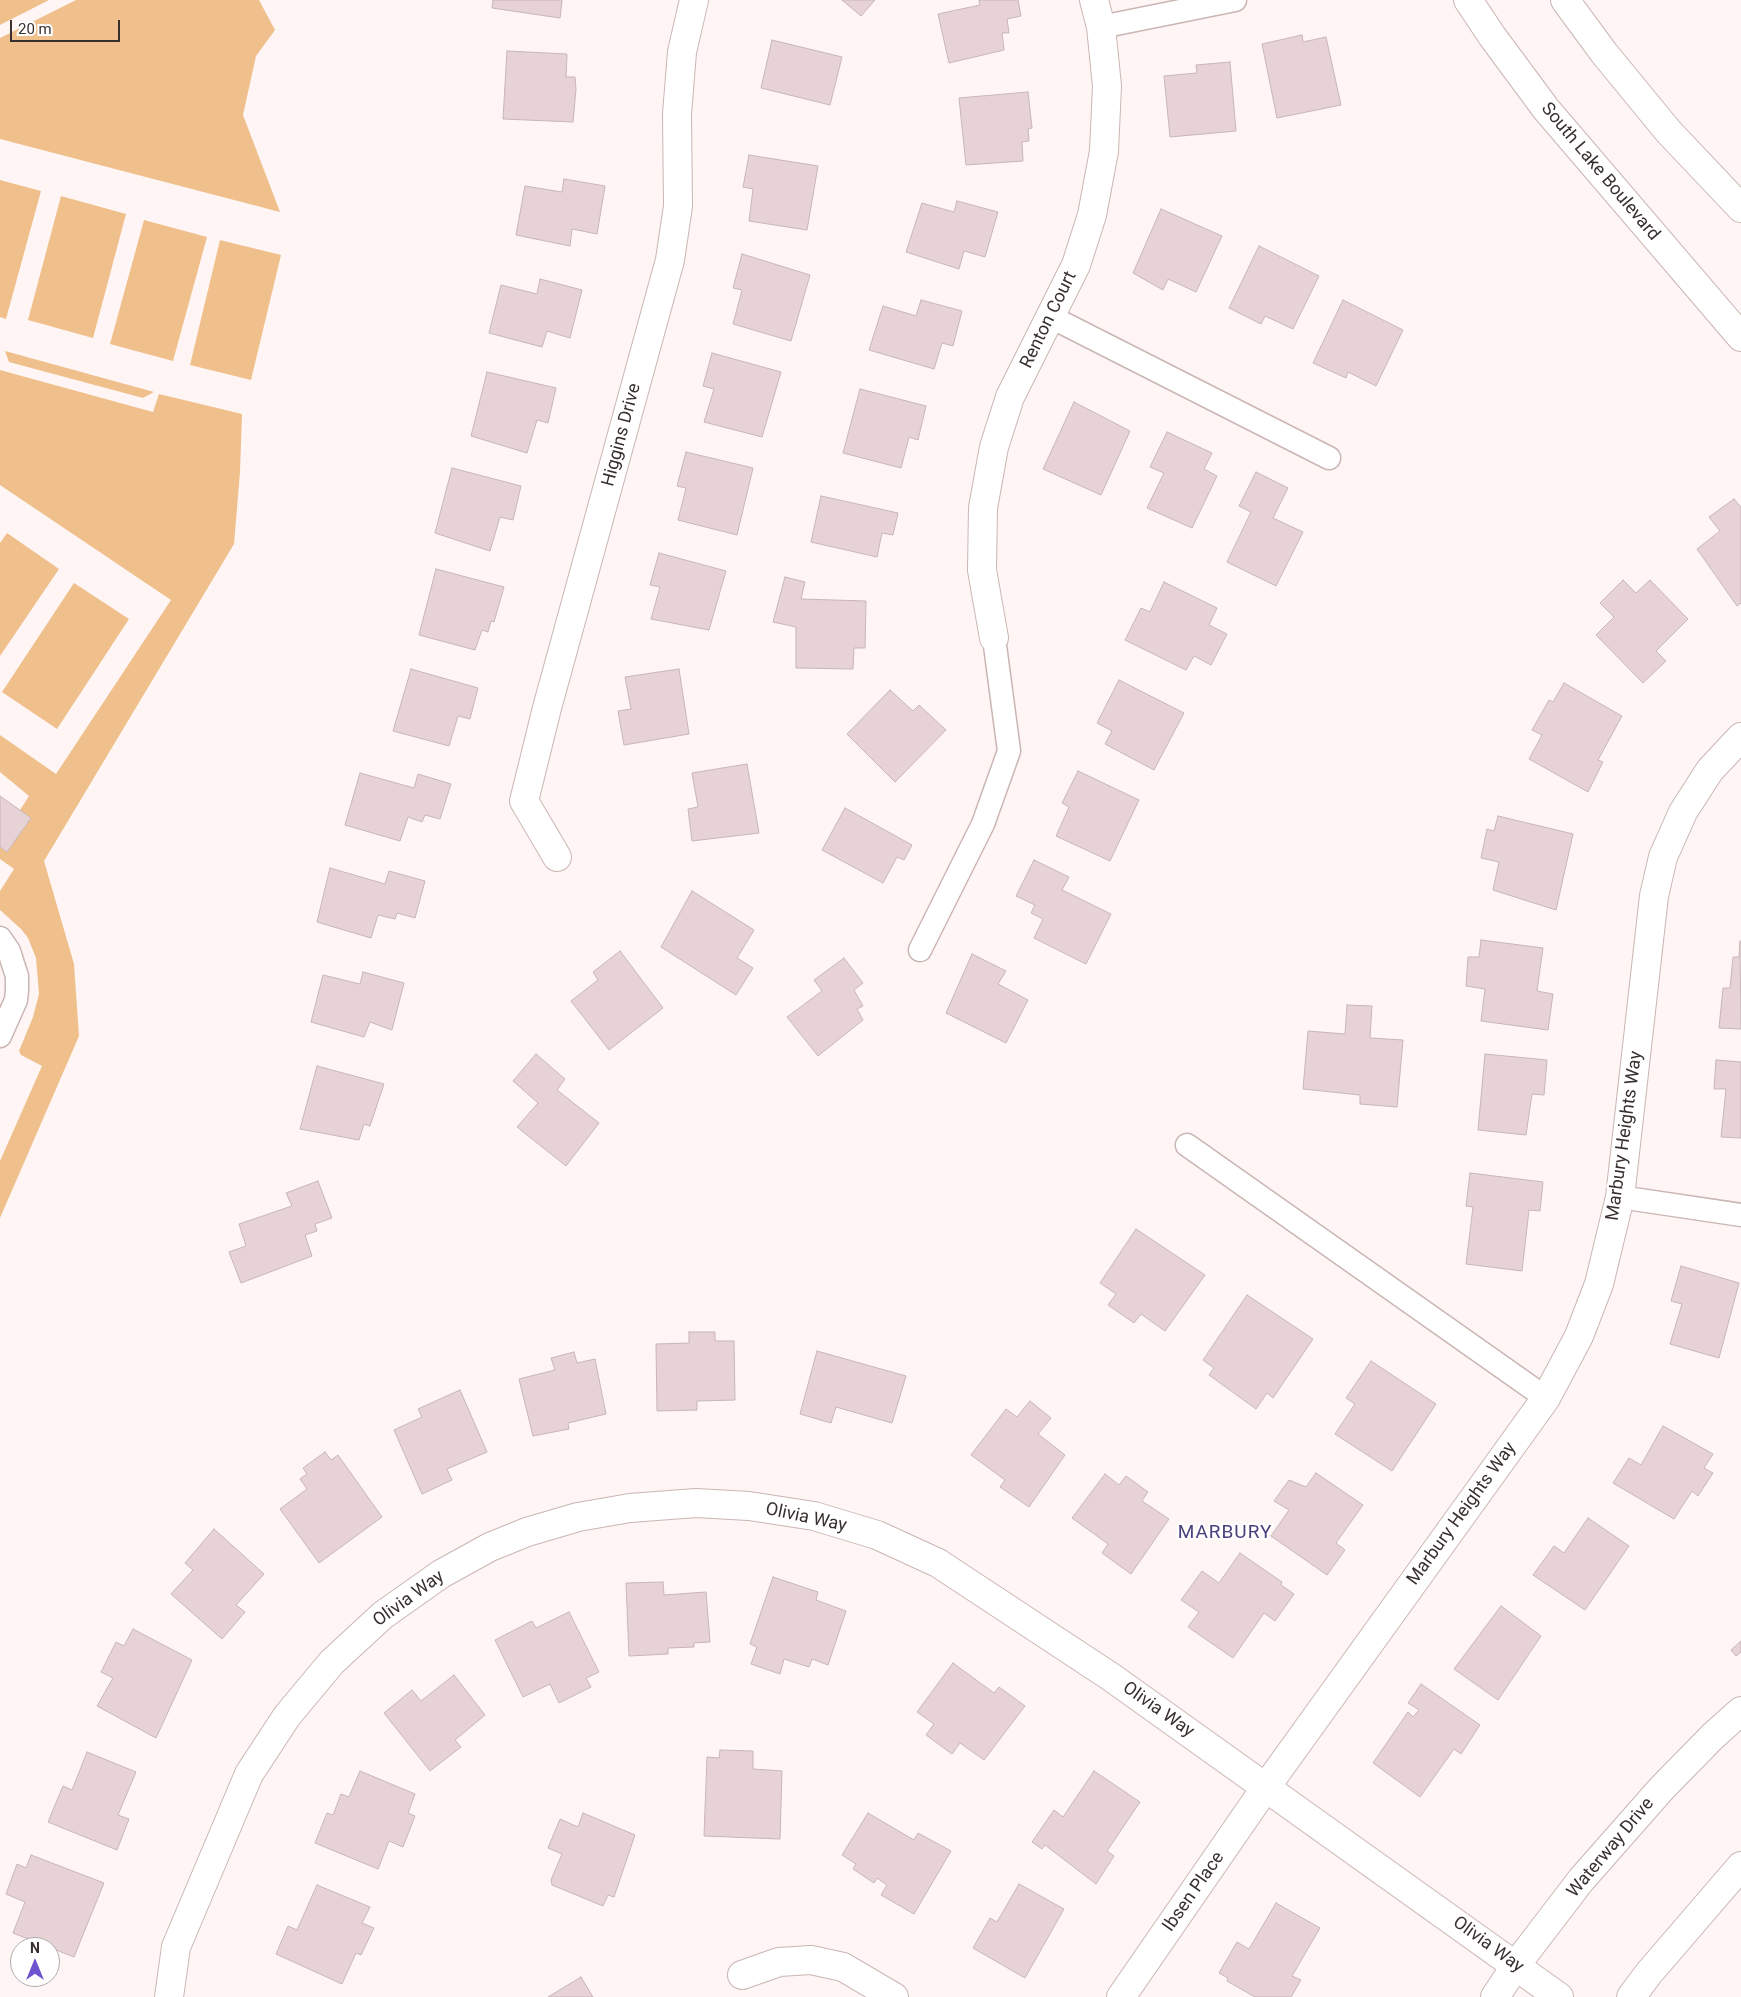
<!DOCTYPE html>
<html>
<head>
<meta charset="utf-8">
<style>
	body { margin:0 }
	#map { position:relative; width:1741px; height:1997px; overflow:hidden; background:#fef5f4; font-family:Roboto,sans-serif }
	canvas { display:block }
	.north { position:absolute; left:10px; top:1937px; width:50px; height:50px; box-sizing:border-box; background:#fff; border:1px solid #afacac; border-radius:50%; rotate:0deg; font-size:14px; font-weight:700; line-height:20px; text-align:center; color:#38302f }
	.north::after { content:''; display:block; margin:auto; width:18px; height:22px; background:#7054ce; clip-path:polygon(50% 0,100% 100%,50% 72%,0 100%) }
	.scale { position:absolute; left:10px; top:20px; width:110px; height:22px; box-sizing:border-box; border:2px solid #38302f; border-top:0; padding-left:6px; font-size:15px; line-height:18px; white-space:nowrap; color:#38302f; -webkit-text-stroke:4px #fff; paint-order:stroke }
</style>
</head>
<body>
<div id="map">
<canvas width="1741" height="1997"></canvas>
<div class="north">N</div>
<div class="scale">20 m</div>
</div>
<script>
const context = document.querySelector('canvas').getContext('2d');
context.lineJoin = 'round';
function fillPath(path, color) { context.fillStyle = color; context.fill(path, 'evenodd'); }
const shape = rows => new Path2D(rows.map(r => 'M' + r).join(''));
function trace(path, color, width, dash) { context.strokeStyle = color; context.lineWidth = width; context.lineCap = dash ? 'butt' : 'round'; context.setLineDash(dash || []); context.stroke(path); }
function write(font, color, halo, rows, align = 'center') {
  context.font = font + ' Roboto,sans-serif'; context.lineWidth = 5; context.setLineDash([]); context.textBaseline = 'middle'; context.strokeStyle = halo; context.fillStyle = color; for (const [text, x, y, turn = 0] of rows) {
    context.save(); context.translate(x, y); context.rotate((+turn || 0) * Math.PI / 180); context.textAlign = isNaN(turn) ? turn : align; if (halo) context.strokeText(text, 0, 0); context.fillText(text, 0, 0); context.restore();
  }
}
fillPath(shape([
	[0,0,49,0,0,25],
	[76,0,259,0,275,30,256,56,243,115,280,212,0,139,0,38],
	[0,180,41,191,6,319,0,317],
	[61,196,126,214,93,338,28,320],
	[144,220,207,237,173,361,110,344],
	[220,240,281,255,251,380,190,365],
	[5,351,154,392,143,398,9,362],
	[0,370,153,412,159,394,242,414,240,472,234,544,44,861,74,964,79,1036,0,1218,0,1161,42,1066,21,1055,19,1051,33,1017,39,994,36,958,28,938,21,929,0,910,0,891,14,869,0,859,0,847,7,852,31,818,20,810,29,796,0,772,0,735,56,774,171,600,0,485],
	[7,533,59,569,0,656,0,543],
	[74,583,129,619,57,729,2,692]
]), '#f0c08c');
const building = shape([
	[493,0,562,0,560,18,492,8,493,0],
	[842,0,875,0,861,16,842,0],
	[979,0,1018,0,1021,16,1007,19,1009,33,1002,33,1004,50,949,63,938,14,980,5,979,0],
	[1302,35,1303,42,1326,37,1341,105,1277,118,1262,44,1302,35],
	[772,40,842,57,830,105,761,88,772,40],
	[507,51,567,54,566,77,575,77,576,89,573,122,503,119,507,51],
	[1230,62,1236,131,1170,137,1164,76,1197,73,1196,65,1230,62],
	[1028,92,1032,128,1028,129,1029,141,1022,142,1023,161,966,165,959,98,1028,92],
	[749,155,818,166,807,230,749,221,753,189,743,187,749,155],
	[564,179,605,186,597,234,572,229,570,246,516,235,525,186,562,192,564,179],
	[957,201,998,212,985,257,964,251,959,269,906,252,922,203,954,212,957,201],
	[1161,209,1222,236,1196,292,1168,279,1163,290,1133,273,1161,209],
	[1259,246,1319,276,1293,329,1265,316,1261,324,1229,308,1259,246],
	[742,254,810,275,791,341,733,324,742,290,733,288,742,254],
	[540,279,582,290,570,338,547,331,542,347,489,333,501,285,537,294,540,279],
	[921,300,962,311,953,346,942,343,934,369,869,350,883,306,916,316,921,300],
	[1343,300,1403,330,1376,386,1348,372,1346,378,1313,363,1343,300],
	[712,353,781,372,762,437,704,422,714,389,703,386,712,353],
	[487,372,556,388,548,423,537,420,527,453,471,436,487,372],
	[860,389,926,406,918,440,909,437,901,468,843,453,860,389],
	[1074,402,1130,431,1101,495,1043,469,1074,402],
	[1167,432,1212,453,1204,469,1217,476,1192,528,1147,508,1164,473,1150,467,1167,432],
	[686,452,753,468,737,535,678,520,686,488,677,486,686,452],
	[452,468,521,486,513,520,500,517,490,551,435,533,452,468],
	[1256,472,1288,488,1273,518,1303,532,1276,586,1227,562,1251,512,1239,506,1256,472],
	[821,496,898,513,893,535,882,533,877,557,811,542,821,496],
	[1734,499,1741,507,1741,603,1737,606,1697,549,1720,531,1709,517,1734,499],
	[659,553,726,571,709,630,651,619,660,587,650,585,659,553],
	[436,569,504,587,494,622,491,621,488,632,482,630,475,650,419,635,436,569],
	[785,577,805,582,801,599,866,601,865,648,854,648,853,669,796,668,796,627,773,622,785,577],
	[1623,580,1636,593,1650,580,1688,619,1656,651,1666,661,1643,683,1596,635,1614,617,1600,603,1623,580],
	[1164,582,1217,608,1209,625,1227,634,1211,665,1194,656,1186,670,1125,640,1141,608,1150,612,1164,582],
	[411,669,478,688,470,719,458,716,449,746,393,731,411,669],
	[679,669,689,734,624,745,618,711,631,709,625,677,679,669],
	[1119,680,1184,713,1154,770,1105,744,1112,731,1097,723,1119,680],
	[1564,683,1622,716,1598,760,1603,762,1588,792,1529,759,1542,735,1532,730,1549,700,1553,702,1564,683],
	[890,690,913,711,919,705,946,730,895,782,847,734,890,690],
	[747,764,759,833,692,841,688,809,698,807,692,773,747,764],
	[1078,771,1139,800,1110,861,1056,836,1069,807,1062,803,1078,771],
	[360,773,414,788,418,774,451,784,440,819,425,815,422,822,408,817,400,841,345,825,360,773],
	[0,796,31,818,7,852,0,847,0,796],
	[845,808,912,845,904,860,897,857,883,883,822,850,845,808],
	[1498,816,1573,834,1556,910,1493,890,1499,862,1481,858,1487,829,1494,831,1498,816],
	[1034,860,1069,877,1062,890,1111,914,1086,964,1034,938,1043,919,1031,913,1035,905,1016,896,1034,860],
	[330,868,385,884,389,871,425,881,415,918,397,913,395,919,378,915,371,938,317,922,330,868],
	[692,891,754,930,737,958,753,968,736,995,661,947,692,891],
	[1481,940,1543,948,1537,991,1553,994,1548,1030,1481,1021,1485,989,1466,986,1468,957,1479,957,1481,940],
	[1740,941,1741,1029,1719,1028,1723,988,1730,988,1733,957,1739,957,1740,941],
	[620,951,663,1008,609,1050,571,1001,598,980,593,972,620,951],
	[972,954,1006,971,998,984,1028,1000,1006,1043,946,1013,972,954],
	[844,958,863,983,854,990,863,1006,857,1009,863,1020,818,1056,787,1017,822,991,814,980,844,958],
	[363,972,404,983,392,1030,370,1022,364,1037,311,1022,323,975,360,984,363,972],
	[1347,1005,1372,1006,1370,1038,1403,1040,1397,1107,1360,1104,1360,1095,1303,1089,1308,1031,1345,1034,1347,1005],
	[536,1054,565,1079,557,1090,599,1123,566,1166,517,1127,538,1103,513,1081,536,1054],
	[1485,1054,1547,1060,1544,1095,1532,1094,1526,1135,1478,1130,1485,1054],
	[1716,1060,1741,1062,1741,1138,1721,1137,1726,1089,1714,1089,1716,1060],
	[317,1066,384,1084,370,1126,364,1124,359,1140,300,1129,317,1066],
	[1470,1173,1543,1182,1540,1211,1529,1210,1522,1271,1466,1264,1473,1207,1466,1206,1470,1173],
	[318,1181,332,1218,315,1224,317,1231,305,1235,312,1256,241,1283,229,1252,246,1246,239,1224,292,1206,286,1193,318,1181],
	[1136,1229,1205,1275,1165,1331,1141,1314,1134,1323,1108,1305,1116,1294,1100,1283,1136,1229],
	[1681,1266,1739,1283,1719,1358,1670,1344,1682,1304,1671,1301,1681,1266],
	[1247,1295,1313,1339,1273,1398,1267,1393,1256,1409,1209,1375,1214,1368,1203,1360,1247,1295],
	[689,1332,715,1332,715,1341,734,1341,735,1400,697,1401,697,1410,657,1411,656,1344,689,1343,689,1332],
	[817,1351,906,1376,892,1423,836,1407,831,1423,800,1414,817,1351],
	[574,1352,577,1363,595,1359,606,1414,568,1423,569,1429,533,1436,519,1379,555,1370,551,1358,574,1352],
	[1371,1361,1436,1404,1392,1471,1335,1434,1355,1404,1346,1398,1371,1361],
	[460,1390,487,1452,447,1469,452,1480,422,1494,394,1430,422,1417,418,1409,460,1390],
	[1030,1401,1051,1418,1038,1434,1065,1455,1029,1507,1000,1487,1005,1480,971,1455,1006,1409,1017,1417,1030,1401],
	[1663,1426,1713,1454,1704,1468,1713,1473,1698,1496,1692,1491,1674,1519,1613,1483,1629,1458,1641,1465,1663,1426],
	[325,1452,331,1460,338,1455,382,1517,319,1563,280,1509,307,1489,300,1479,307,1474,303,1468,325,1452],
	[1316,1473,1363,1505,1336,1543,1345,1550,1327,1575,1271,1536,1289,1510,1274,1501,1289,1480,1306,1487,1316,1473],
	[1105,1474,1119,1485,1126,1476,1148,1492,1142,1501,1169,1519,1131,1574,1102,1553,1108,1544,1072,1518,1105,1474],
	[1588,1518,1629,1546,1585,1610,1533,1575,1554,1546,1564,1553,1588,1518],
	[214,1529,264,1574,236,1605,245,1612,222,1639,171,1594,193,1570,185,1563,214,1529],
	[1240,1553,1282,1582,1281,1585,1294,1594,1275,1621,1264,1613,1233,1658,1188,1627,1199,1612,1181,1600,1202,1571,1219,1583,1240,1553],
	[773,1577,818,1592,816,1600,846,1611,828,1665,812,1659,809,1667,784,1659,780,1674,751,1664,757,1647,750,1644,773,1577],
	[663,1582,664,1595,706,1592,710,1642,694,1643,694,1647,668,1648,668,1654,629,1656,626,1583,663,1582],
	[1501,1606,1541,1636,1498,1700,1454,1669,1501,1606],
	[569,1612,599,1672,586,1678,591,1687,559,1703,550,1684,523,1697,495,1640,532,1621,536,1628,569,1612],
	[133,1629,192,1660,156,1738,97,1706,113,1678,101,1672,116,1642,124,1646,133,1629],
	[1741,1641,1741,1652,1736,1656,1731,1650,1741,1641],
	[953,1663,994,1693,999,1687,1025,1706,984,1760,960,1743,952,1754,926,1735,934,1724,917,1712,953,1663],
	[454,1675,485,1715,455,1740,461,1747,430,1771,384,1713,412,1690,421,1701,454,1675],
	[1421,1684,1480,1725,1461,1754,1454,1749,1420,1797,1373,1763,1408,1712,1413,1717,1419,1710,1408,1703,1421,1684],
	[720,1750,753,1751,753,1769,782,1771,780,1839,704,1836,707,1757,719,1758,720,1750],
	[87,1752,136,1772,118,1815,129,1819,117,1850,48,1822,63,1786,72,1790,87,1752],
	[360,1771,415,1794,408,1813,415,1816,403,1847,389,1841,378,1869,315,1843,327,1813,333,1815,341,1794,349,1797,360,1771],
	[1094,1771,1140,1802,1107,1851,1114,1856,1096,1884,1045,1845,1042,1849,1032,1842,1054,1810,1063,1817,1094,1771],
	[583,1813,635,1835,614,1897,608,1895,603,1906,552,1885,551,1880,562,1854,548,1848,560,1819,578,1827,583,1813],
	[868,1813,914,1840,918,1833,951,1851,914,1914,881,1895,887,1885,877,1878,874,1883,853,1869,856,1864,842,1855,868,1813],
	[31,1855,104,1883,74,1957,13,1933,25,1902,6,1894,17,1864,26,1868,31,1855],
	[1019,1884,1064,1909,1025,1978,973,1948,990,1918,997,1922,1019,1884],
	[317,1885,370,1907,362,1923,374,1928,361,1955,356,1953,342,1984,276,1954,288,1926,297,1930,317,1885],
	[1276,1903,1320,1928,1292,1976,1301,1980,1291,1997,1255,1997,1227,1981,1228,1978,1219,1973,1237,1942,1249,1949,1276,1903],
	[581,1977,593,1997,548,1997,581,1977]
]);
fillPath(building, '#e7d3d5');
trace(building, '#c8b5b7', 1);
const service = shape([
	[1101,27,1235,0],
	[1051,317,1329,458],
	[0,938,9,951,13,964,17,976,17,990,16,1000,0,1036],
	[920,950,983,824,1009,751,994,638],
	[1187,1145,1546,1398],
	[1620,1197,1741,1215]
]);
const minor = shape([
	[1468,0,1492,36,1546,109,1741,337],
	[1565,0,1604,53,1668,131,1741,208],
	[994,638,982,570,983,508,994,447,1010,397,1076,265,1092,215,1104,151,1107,86,1101,27,1094,0],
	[557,857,524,801,547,708,670,260,678,206,677,114,682,52,694,0],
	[742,1975,779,1962,811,1960,843,1967,894,1997],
	[169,1997,176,1947,249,1774,287,1716,332,1662,383,1615,441,1574,490,1547,527,1532,578,1517,630,1508,696,1503,749,1506,814,1516,877,1535,938,1563,1111,1677,1559,1997],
	[1121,1997,1266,1787,1546,1398,1579,1336,1599,1284,1620,1197,1654,896,1663,857,1683,812,1710,770,1741,737]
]);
const tertiary = shape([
	[1495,1997,1516,1965,1581,1880,1662,1788,1713,1736,1741,1711],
	[1631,1997,1649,1973,1741,1866]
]);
trace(service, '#cab6b3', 25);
trace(minor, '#cab6b3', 30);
trace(tertiary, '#cab6b3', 30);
trace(service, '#fff', 22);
trace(minor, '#fff', 28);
trace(tertiary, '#fff', 28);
write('18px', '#38302f', '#fff', [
	["South Lake Boulevard",1600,172,50],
	["Renton Court",1049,320,-64],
	["Higgins Drive",622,435,-75],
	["Marbury Heights Way",1625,1136,-82],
	["Marbury Heights Way",1462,1514,-54],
	["Olivia Way",806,1518,12],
	["Olivia Way",409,1599,-36],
	["Olivia Way",1158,1710,35],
	["Waterway Drive",1611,1848,-50],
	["Ibsen Place",1194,1892,-55],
	["Olivia Way",1488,1945,36]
]);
context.letterSpacing = '1px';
write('19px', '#4b407d', '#fff', [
	["MARBURY",1225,1533]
]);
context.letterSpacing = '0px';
</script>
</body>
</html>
